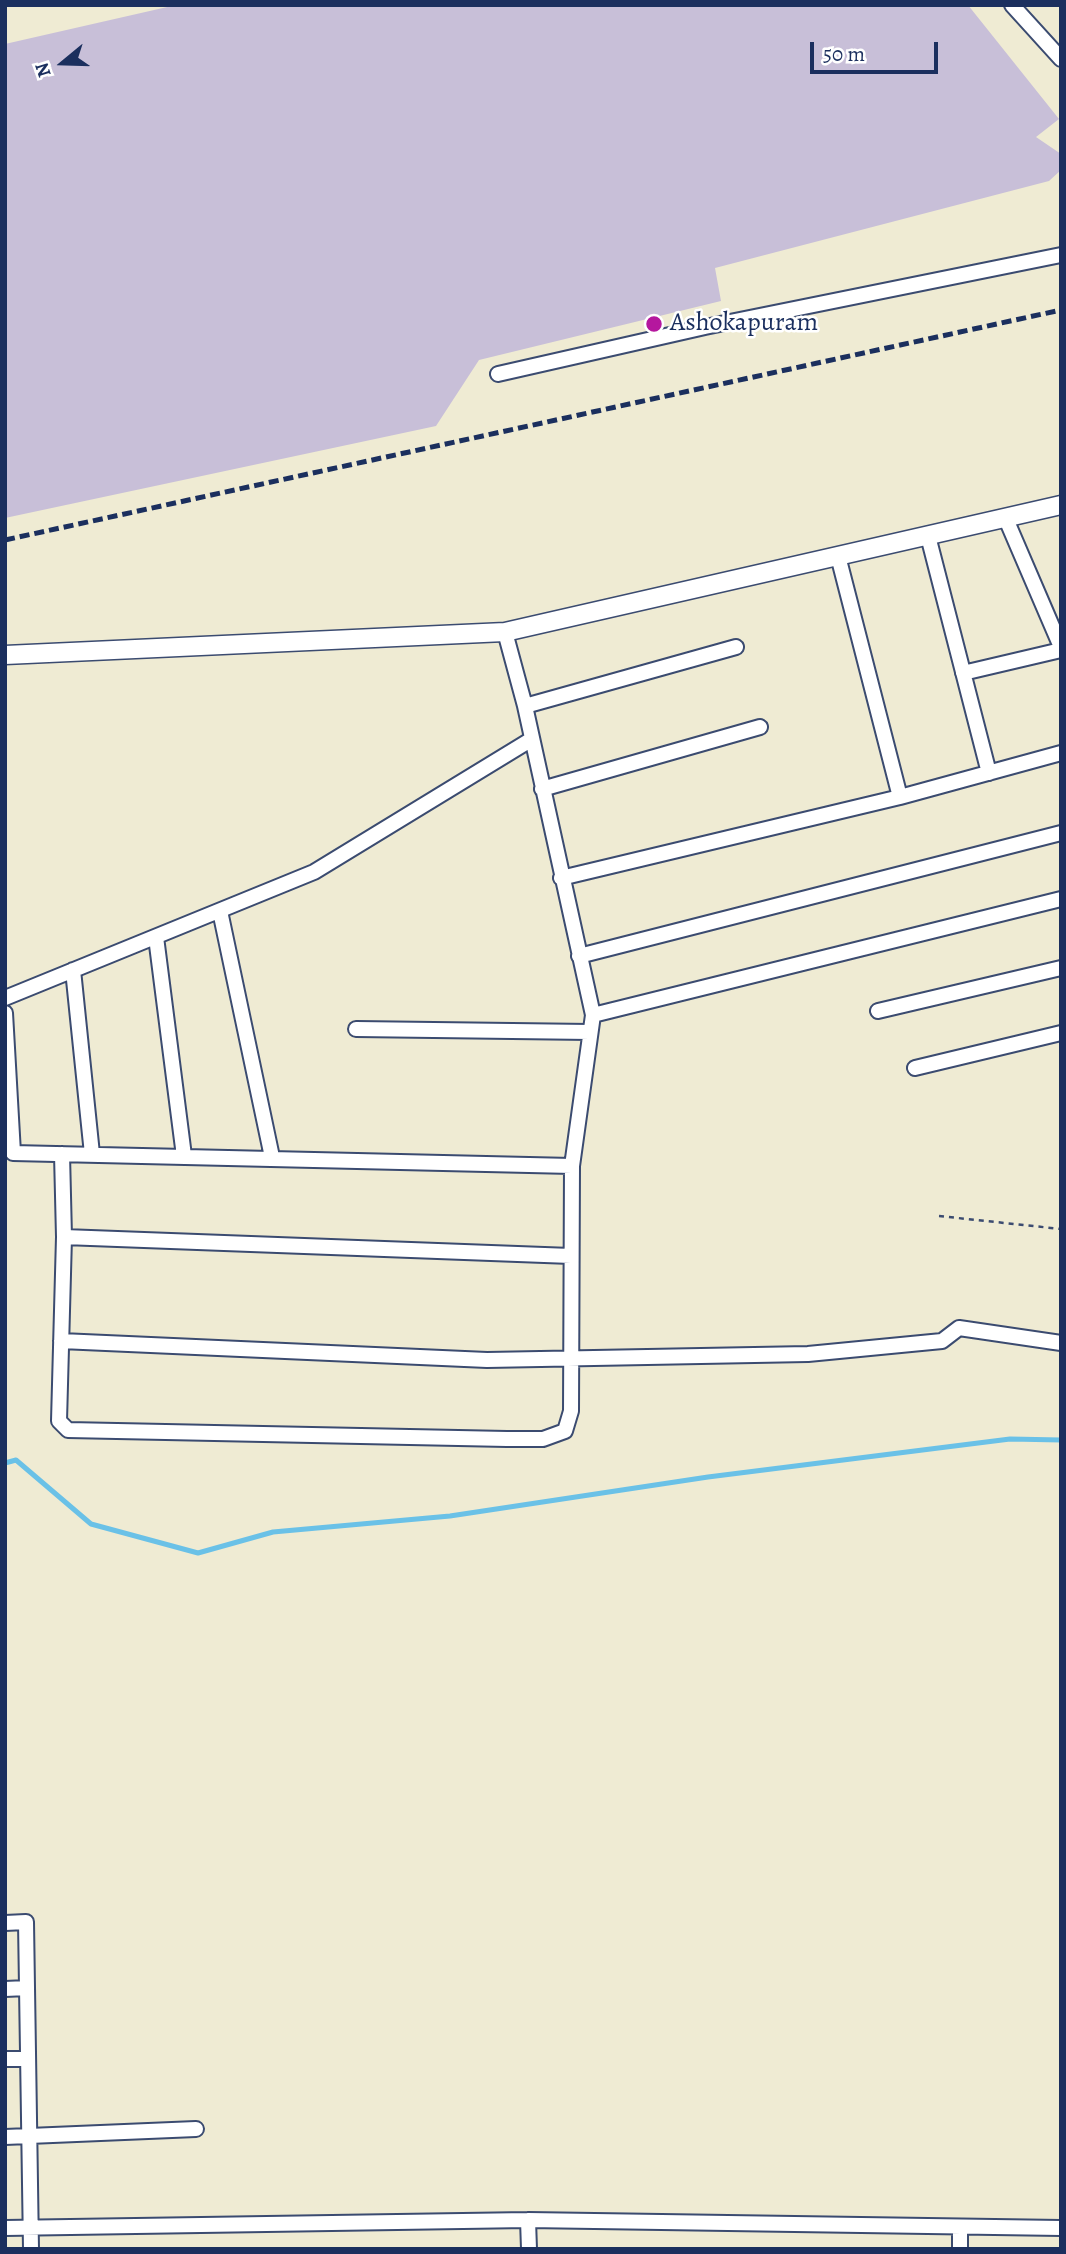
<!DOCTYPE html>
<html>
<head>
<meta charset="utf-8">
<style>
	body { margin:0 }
	#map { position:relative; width:1066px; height:2254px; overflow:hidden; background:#efebd3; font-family:Alegreya,serif }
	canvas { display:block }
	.frame { position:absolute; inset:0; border:7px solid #1b2f5e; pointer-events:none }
	.north { position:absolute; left:28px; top:28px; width:70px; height:70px; -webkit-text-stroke:5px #fff; paint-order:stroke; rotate:251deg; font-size:19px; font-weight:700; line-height:28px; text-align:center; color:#1b2f5e }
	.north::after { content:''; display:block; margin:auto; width:24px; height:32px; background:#1b2f5e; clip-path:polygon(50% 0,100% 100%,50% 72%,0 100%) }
	.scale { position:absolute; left:810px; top:42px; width:128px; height:32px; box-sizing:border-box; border:4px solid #1b2f5e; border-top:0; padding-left:9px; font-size:21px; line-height:24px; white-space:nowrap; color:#1b2f5e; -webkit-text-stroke:5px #fff; paint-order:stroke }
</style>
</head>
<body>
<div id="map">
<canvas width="1066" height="2254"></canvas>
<div class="frame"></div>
<div class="north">N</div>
<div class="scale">50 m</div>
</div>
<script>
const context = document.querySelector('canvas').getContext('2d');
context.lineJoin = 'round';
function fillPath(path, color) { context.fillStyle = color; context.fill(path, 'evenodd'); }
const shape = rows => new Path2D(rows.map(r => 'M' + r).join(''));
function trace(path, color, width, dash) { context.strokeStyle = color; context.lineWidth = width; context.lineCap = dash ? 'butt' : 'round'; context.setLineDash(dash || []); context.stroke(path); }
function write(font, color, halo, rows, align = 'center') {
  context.font = font + ' Alegreya,serif'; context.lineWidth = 5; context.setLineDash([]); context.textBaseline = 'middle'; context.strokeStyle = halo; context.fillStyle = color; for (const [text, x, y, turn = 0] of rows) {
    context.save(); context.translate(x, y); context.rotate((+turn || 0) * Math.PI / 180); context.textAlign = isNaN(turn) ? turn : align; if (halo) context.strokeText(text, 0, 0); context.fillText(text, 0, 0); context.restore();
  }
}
fillPath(shape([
	[176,5,968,5,1059,119,1036,137,1061,154,1061,170,1049,181,715,268,721,301,479,360,436,426,5,518,5,44]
]), '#c8bfd8');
trace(shape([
	[5,1463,16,1460,91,1524,198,1553,273,1532,450,1516,708,1477,1010,1439,1061,1440]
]), '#6ac1e7', 5);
const minor = shape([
	[1012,5,1061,59],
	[498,374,705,327,1061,255],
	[1006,519,1061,647],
	[928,536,989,773],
	[838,556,900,797],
	[963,673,1061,650],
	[525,706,736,647],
	[542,789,760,727],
	[561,878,900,797,1061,753],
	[220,911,272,1157],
	[156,937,184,1156],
	[579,956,1061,833],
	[73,970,92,1154],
	[5,998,314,872,532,739],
	[878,1011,1061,968],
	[5,1013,13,1153,572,1166],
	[593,1015,1061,899],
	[356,1029,590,1032],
	[915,1068,1061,1033],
	[62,1154,64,1237,59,1421,68,1430,507,1439,543,1439,565,1431,571,1411,572,1166,593,1015,525,706,505,632],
	[64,1237,571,1256],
	[61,1341,487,1360,808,1354,942,1341,959,1328,1061,1343],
	[5,1923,26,1922,31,2249],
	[5,1989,27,1988],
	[5,2059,28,2059],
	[5,2137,196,2129],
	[528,2220,529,2249],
	[960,2227,960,2249],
	[5,2228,528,2220,1061,2228]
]);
const tertiary = shape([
	[5,655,505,632,1061,505]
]);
trace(minor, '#3b4b70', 18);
trace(tertiary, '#3b4b70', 21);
trace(shape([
	[939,1216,1061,1229]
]), '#3b4b70', 2.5, [5, 5]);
trace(minor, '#fff', 14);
trace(tertiary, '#fff', 18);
trace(shape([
	[5,540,1061,310]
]), '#1b2f5e', 5, [10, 5]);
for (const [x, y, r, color] of [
	[654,324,9,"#b5179e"]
]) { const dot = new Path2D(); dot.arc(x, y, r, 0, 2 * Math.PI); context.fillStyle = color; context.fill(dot); trace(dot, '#fff', 2.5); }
write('26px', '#1b2f5e', '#fff', [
	["Ashokapuram",670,324]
], 'left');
</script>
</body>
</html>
